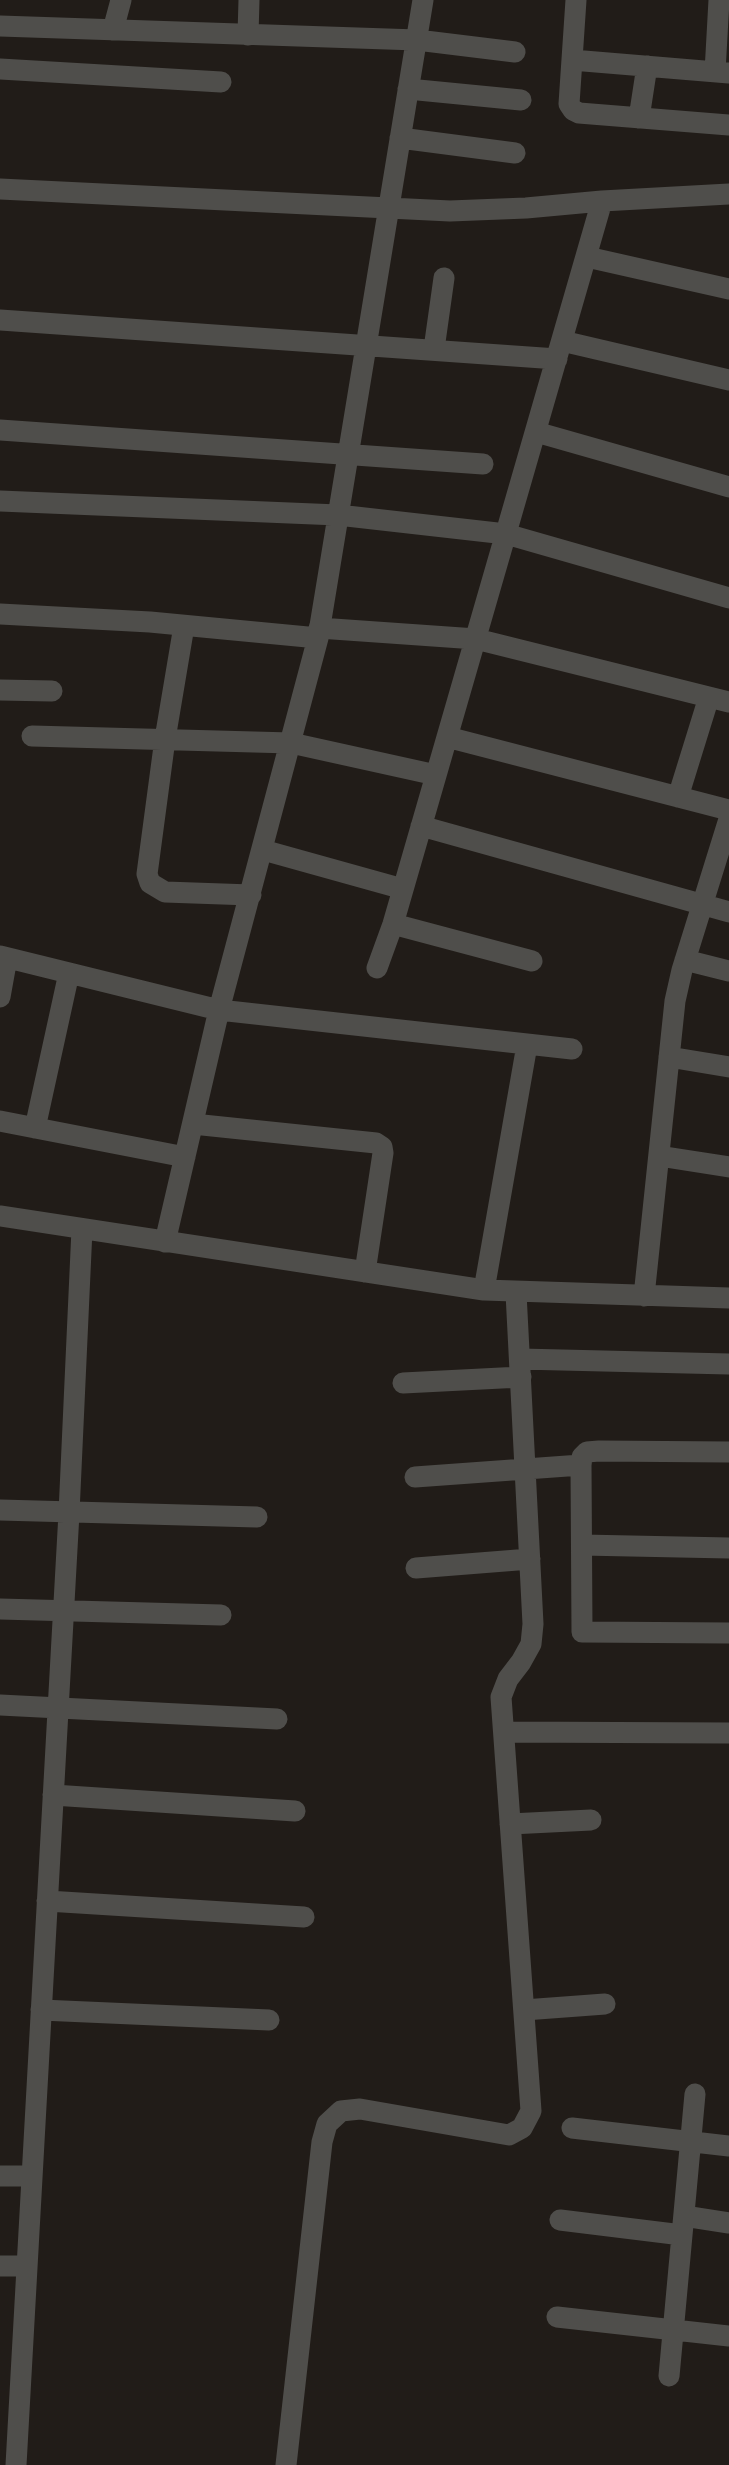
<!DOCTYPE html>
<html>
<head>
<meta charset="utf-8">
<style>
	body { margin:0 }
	canvas { display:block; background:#211c18 }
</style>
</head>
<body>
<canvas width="729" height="2465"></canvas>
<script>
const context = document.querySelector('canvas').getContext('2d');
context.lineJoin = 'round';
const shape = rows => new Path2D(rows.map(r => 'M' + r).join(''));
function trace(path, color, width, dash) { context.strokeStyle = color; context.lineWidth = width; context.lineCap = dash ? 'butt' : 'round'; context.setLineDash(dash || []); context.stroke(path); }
trace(shape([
	[576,0,569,104,573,110,579,113,729,125],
	[0,26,417,40,515,52],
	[113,30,121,0],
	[248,35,249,0],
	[572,60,729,73],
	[0,69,221,82],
	[715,72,719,0],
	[408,89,521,100],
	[639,118,647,66],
	[400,138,515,153],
	[0,189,450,211,526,208,602,201,729,194],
	[587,257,729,289],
	[0,320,557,359],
	[562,341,729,380],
	[434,349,444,278],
	[0,430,483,464],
	[536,432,729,487],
	[0,501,338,515,506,534,729,598],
	[0,614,150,622,318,638],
	[184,626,165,739,147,874,150,883,165,892,251,895],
	[319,628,476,639,729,702],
	[0,690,52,691],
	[32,736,291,743,436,775],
	[447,737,729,810],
	[678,797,709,697],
	[421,826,729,912],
	[263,850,403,889],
	[393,924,532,961],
	[0,956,219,1010,572,1049],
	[685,960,729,971],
	[377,968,393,924,602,201],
	[0,997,7,958],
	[669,1057,729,1067],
	[0,1121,185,1157],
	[193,1124,376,1143,382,1147,383,1153,365,1272],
	[35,1128,69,973],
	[659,1156,729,1167],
	[0,1216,484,1290,729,1298],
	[165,1242,219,1010,318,638,423,0],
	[484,1290,527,1045],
	[644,1296,675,1001,682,970,729,819],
	[520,1359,729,1364],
	[403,1383,521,1377],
	[729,1452,599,1451,587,1452,582,1457,581,1465,582,1632,729,1633],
	[415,1477,581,1465],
	[0,1510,257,1517],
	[582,1545,729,1548],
	[416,1568,530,1559],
	[0,1609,221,1615],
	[0,1705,277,1719],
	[504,1732,729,1733],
	[53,1795,295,1811],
	[510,1824,591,1820],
	[47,1901,304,1917],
	[41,2010,269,2020],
	[524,2010,605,2004],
	[572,2128,729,2146],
	[0,2176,32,2176],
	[684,2216,729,2223],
	[560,2220,682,2235],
	[0,2266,26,2266],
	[557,2317,729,2336],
	[669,2376,695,2094],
	[16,2465,69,1513,82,1229],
	[286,2465,322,2142,327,2124,341,2111,360,2109,509,2135,522,2128,531,2111,501,1697,508,1679,521,1662,531,1644,533,1624,516,1293]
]), '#4f4e4b', 21);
</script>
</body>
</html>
